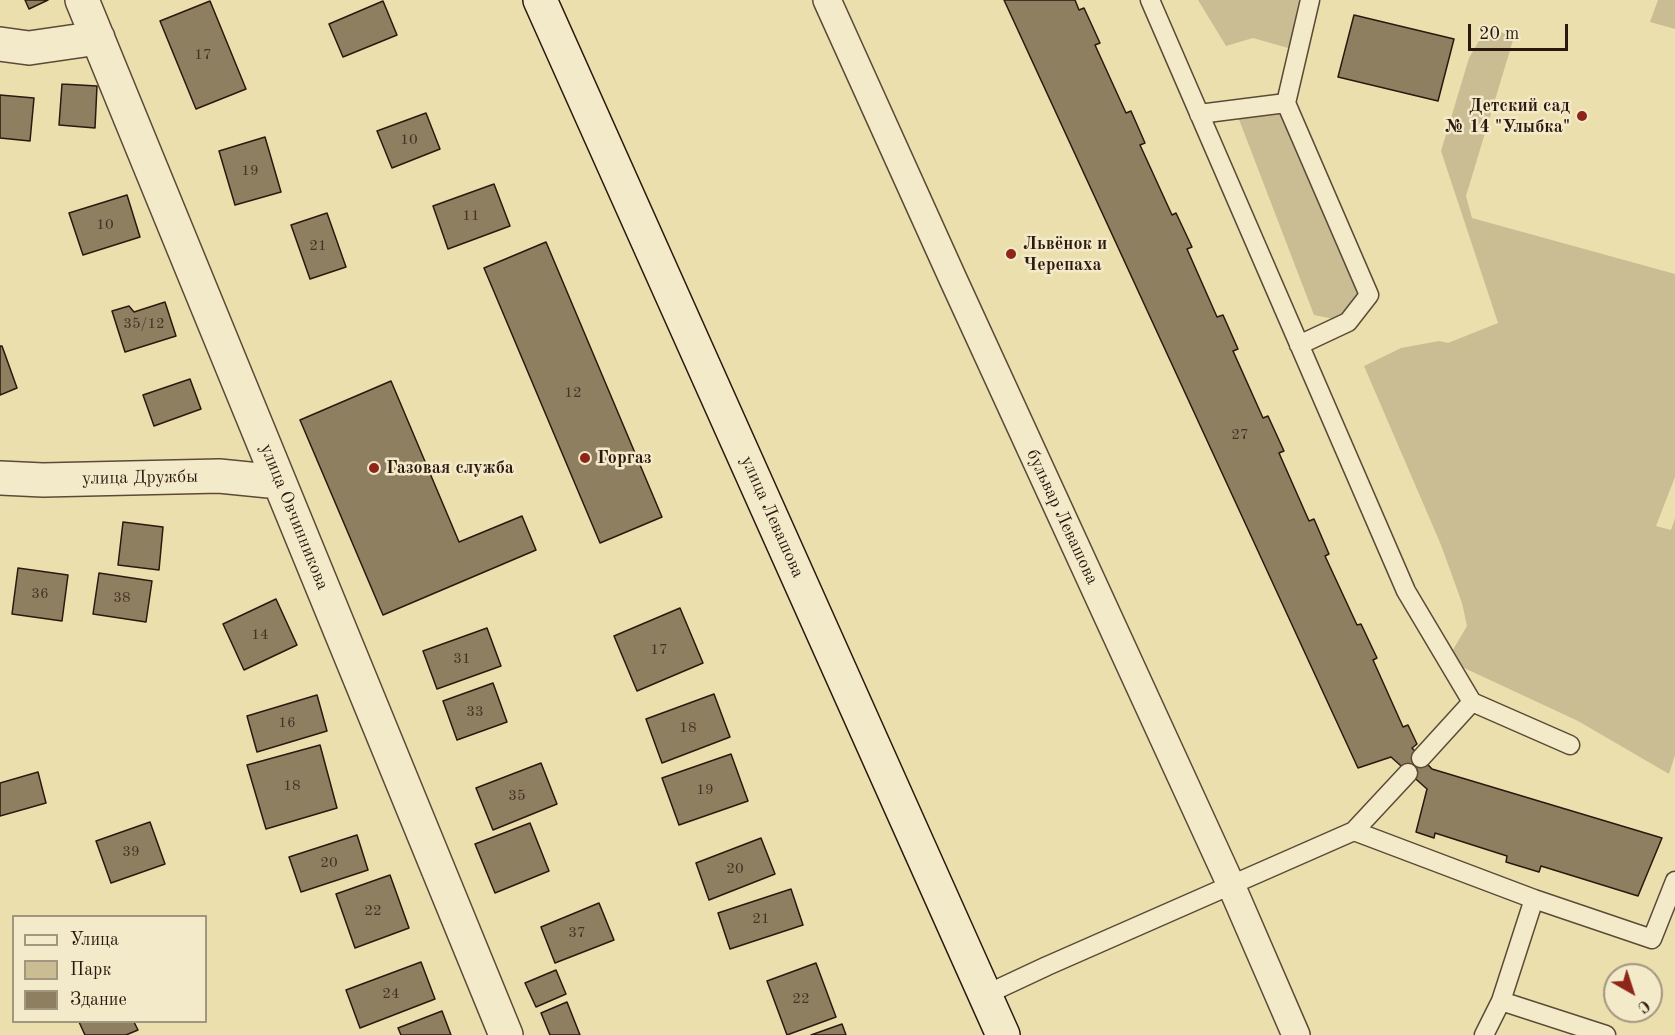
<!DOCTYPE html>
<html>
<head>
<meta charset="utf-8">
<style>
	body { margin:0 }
	#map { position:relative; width:1675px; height:1035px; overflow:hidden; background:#ecdfae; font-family:"Old Standard TT",serif }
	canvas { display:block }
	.legend { position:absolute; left:12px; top:915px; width:195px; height:108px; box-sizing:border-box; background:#f3eaca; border:2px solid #a3967f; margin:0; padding:8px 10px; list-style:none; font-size:18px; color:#2b180e }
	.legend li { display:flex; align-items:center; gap:12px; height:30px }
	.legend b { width:30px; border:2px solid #a3967f }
	.north { position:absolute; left:1603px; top:963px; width:60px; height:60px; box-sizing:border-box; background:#f3eaca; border:2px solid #a3967f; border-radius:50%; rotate:141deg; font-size:16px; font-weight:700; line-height:24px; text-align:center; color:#2b180e }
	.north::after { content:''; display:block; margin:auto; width:21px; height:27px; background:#8f2418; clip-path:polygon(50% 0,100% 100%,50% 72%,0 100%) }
	.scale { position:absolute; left:1468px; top:24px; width:100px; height:27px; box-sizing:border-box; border:3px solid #2b180e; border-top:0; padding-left:8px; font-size:18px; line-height:21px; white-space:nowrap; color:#2b180e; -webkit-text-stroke:4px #f3eaca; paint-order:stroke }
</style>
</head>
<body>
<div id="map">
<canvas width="1675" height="1035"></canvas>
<ul class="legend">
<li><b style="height:8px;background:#f3eaca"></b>Улица</li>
<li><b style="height:16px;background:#cbbd93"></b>Парк</li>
<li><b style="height:16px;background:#8f7f61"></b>Здание</li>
</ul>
<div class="north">С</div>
<div class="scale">20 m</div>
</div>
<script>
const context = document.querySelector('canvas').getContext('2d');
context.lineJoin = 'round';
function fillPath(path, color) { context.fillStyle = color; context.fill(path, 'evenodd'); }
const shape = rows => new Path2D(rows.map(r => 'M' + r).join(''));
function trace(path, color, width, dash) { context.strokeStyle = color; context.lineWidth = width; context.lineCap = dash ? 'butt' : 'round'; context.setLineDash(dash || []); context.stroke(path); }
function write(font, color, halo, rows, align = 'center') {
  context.font = font + ' "Old Standard TT",serif'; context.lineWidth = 5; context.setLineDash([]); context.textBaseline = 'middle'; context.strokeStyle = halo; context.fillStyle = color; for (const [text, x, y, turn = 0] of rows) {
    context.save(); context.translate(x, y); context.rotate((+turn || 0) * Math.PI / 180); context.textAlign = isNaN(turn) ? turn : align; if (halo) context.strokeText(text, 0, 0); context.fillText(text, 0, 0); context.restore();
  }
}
fillPath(shape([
	[1198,0,1310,0,1295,61,1288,48,1253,38,1226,46],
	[1658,0,1675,0,1675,29,1650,22],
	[1487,27,1514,37,1466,196,1472,218,1675,274,1675,477,1656,526,1671,530,1675,518,1675,755,1669,774,1578,721,1447,660,1467,626,1462,603,1441,545,1364,366,1401,348,1439,341,1448,343,1498,323,1441,151,1469,58],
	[1286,103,1369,295,1348,322,1314,315,1235,109]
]), '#cbbd93');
const building = shape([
	[25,0,48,0,29,9,25,0],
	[1004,0,1075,0,1079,10,1084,8,1100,43,1095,45,1126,113,1131,111,1145,143,1140,145,1172,215,1176,213,1192,247,1187,249,1217,317,1223,315,1238,349,1233,351,1263,418,1268,416,1284,451,1279,453,1309,521,1314,519,1329,554,1325,556,1357,625,1361,624,1377,658,1373,660,1403,727,1408,725,1417,744,1412,748,1432,769,1662,838,1638,896,1541,866,1539,872,1506,862,1507,856,1435,833,1434,838,1416,832,1427,789,1391,757,1358,768,1004,0],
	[210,1,246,89,196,109,160,21,210,1],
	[383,1,397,35,343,57,329,24,383,1],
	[1354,15,1454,39,1438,101,1338,77,1354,15],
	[62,84,97,86,95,128,59,125,62,84],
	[0,95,34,98,30,141,0,138,0,95],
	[426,113,440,149,392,168,377,131,426,113],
	[265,137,281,192,235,205,219,151,265,137],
	[494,184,510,226,448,249,433,206,494,184],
	[127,195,140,237,83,255,69,213,127,195],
	[327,213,346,267,310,279,291,225,327,213],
	[546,242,662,517,600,543,484,268,546,242],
	[165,302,176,336,125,352,112,311,129,306,134,312,165,302],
	[0,346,2,346,17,388,0,395,0,346],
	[190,379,201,409,154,426,143,395,190,379],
	[391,381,459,542,522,516,536,550,383,615,300,420,391,381],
	[123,522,163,527,159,570,118,565,123,522],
	[18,568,68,575,62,621,12,614,18,568],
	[99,573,152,581,146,622,93,614,99,573],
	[276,599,297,645,244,670,223,624,276,599],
	[680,608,703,663,637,691,614,636,680,608],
	[487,628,501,666,437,689,423,651,487,628],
	[493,683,507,722,457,740,443,701,493,683],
	[714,694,730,737,662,763,646,719,714,694],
	[317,695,327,731,257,752,247,716,317,695],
	[320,745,337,808,266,829,247,765,320,745],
	[731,754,748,801,679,825,662,778,731,754],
	[541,763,557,804,493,830,476,788,541,763],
	[38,772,46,803,0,816,0,783,38,772],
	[150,822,165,864,111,883,96,841,150,822],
	[530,823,549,871,495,893,475,844,530,823],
	[357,835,368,870,301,892,289,857,357,835],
	[761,838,775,874,709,900,696,863,761,838],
	[390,875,409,928,355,948,336,894,390,875],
	[791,889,803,925,730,949,718,913,791,889],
	[599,903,614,940,555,963,541,927,599,903],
	[421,962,435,999,360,1028,346,990,421,962],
	[816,963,836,1017,787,1035,767,981,816,963],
	[556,970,566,994,536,1007,525,983,556,970],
	[567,1002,580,1035,550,1035,541,1013,567,1002],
	[442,1011,451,1035,401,1035,398,1028,442,1011],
	[79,1022,134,1022,138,1030,126,1035,85,1035,79,1022],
	[842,1024,846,1035,811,1035,842,1024]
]);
fillPath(building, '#8f7f61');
trace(building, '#2b180e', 1.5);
const service = shape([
	[1150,0,1406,591,1472,702,1570,745],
	[1286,103,1369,295,1348,322,1299,345],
	[1199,114,1286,103,1310,0],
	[1421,758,1472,702],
	[1354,831,1408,773],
	[1534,899,1652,939,1675,881],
	[985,995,1047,966,1354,831,1534,899,1501,1001,1484,1035],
	[1501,1001,1606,1035]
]);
const pedestrian = shape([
	[827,0,953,279,1231,885,1296,1035]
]);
const minor = shape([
	[82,0,506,1035],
	[0,44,29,48,98,38],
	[0,478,43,480,219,476,279,482]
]);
const secondary = shape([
	[540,0,1003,1035]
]);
trace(service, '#5b4a36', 21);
trace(pedestrian, '#5b4a36', 30);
trace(minor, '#5b4a36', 36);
trace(secondary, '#2b180e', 36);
trace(service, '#f3eaca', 18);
trace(pedestrian, '#f3eaca', 27);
trace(minor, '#f3eaca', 33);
trace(secondary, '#f3eaca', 33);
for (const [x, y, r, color] of [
	[1582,116,6,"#8f2418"],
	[1011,254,6,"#8f2418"],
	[585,458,6,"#8f2418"],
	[374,468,6,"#8f2418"]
]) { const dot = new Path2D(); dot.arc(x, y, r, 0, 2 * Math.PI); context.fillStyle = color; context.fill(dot); trace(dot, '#f3eaca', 2); }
write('15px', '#443223', null, [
	["17",203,55],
	["10",409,140],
	["19",250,171],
	["11",471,216],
	["10",105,225],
	["21",318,246],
	["35/12",144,324],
	["12",573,393],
	["27",1240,435],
	["36",40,594],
	["38",122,598],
	["14",260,635],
	["17",659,650],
	["31",462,659],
	["33",475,712],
	["16",287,723],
	["18",688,728],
	["18",292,786],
	["19",705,790],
	["35",517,796],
	["39",131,852],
	["20",329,863],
	["20",735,869],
	["22",373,911],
	["21",761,919],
	["37",577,933],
	["24",391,994],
	["22",801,999]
]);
write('bold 18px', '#2b180e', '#f3eaca', [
	["Детский сад",1570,106,"right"],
	["№ 14 \"Улыбка\"",1570,127,"right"],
	["Львёнок и",1023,244],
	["Черепаха",1023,265],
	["Горгаз",597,458],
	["Газовая служба",386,468]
], 'left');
write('18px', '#2b180e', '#f3eaca', [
	["улица Дружбы",140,478,-1],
	["улица Овчинникова",294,517,68],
	["улица Левашова",772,517,66],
	["бульвар Левашова",1062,517,65]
]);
</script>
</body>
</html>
